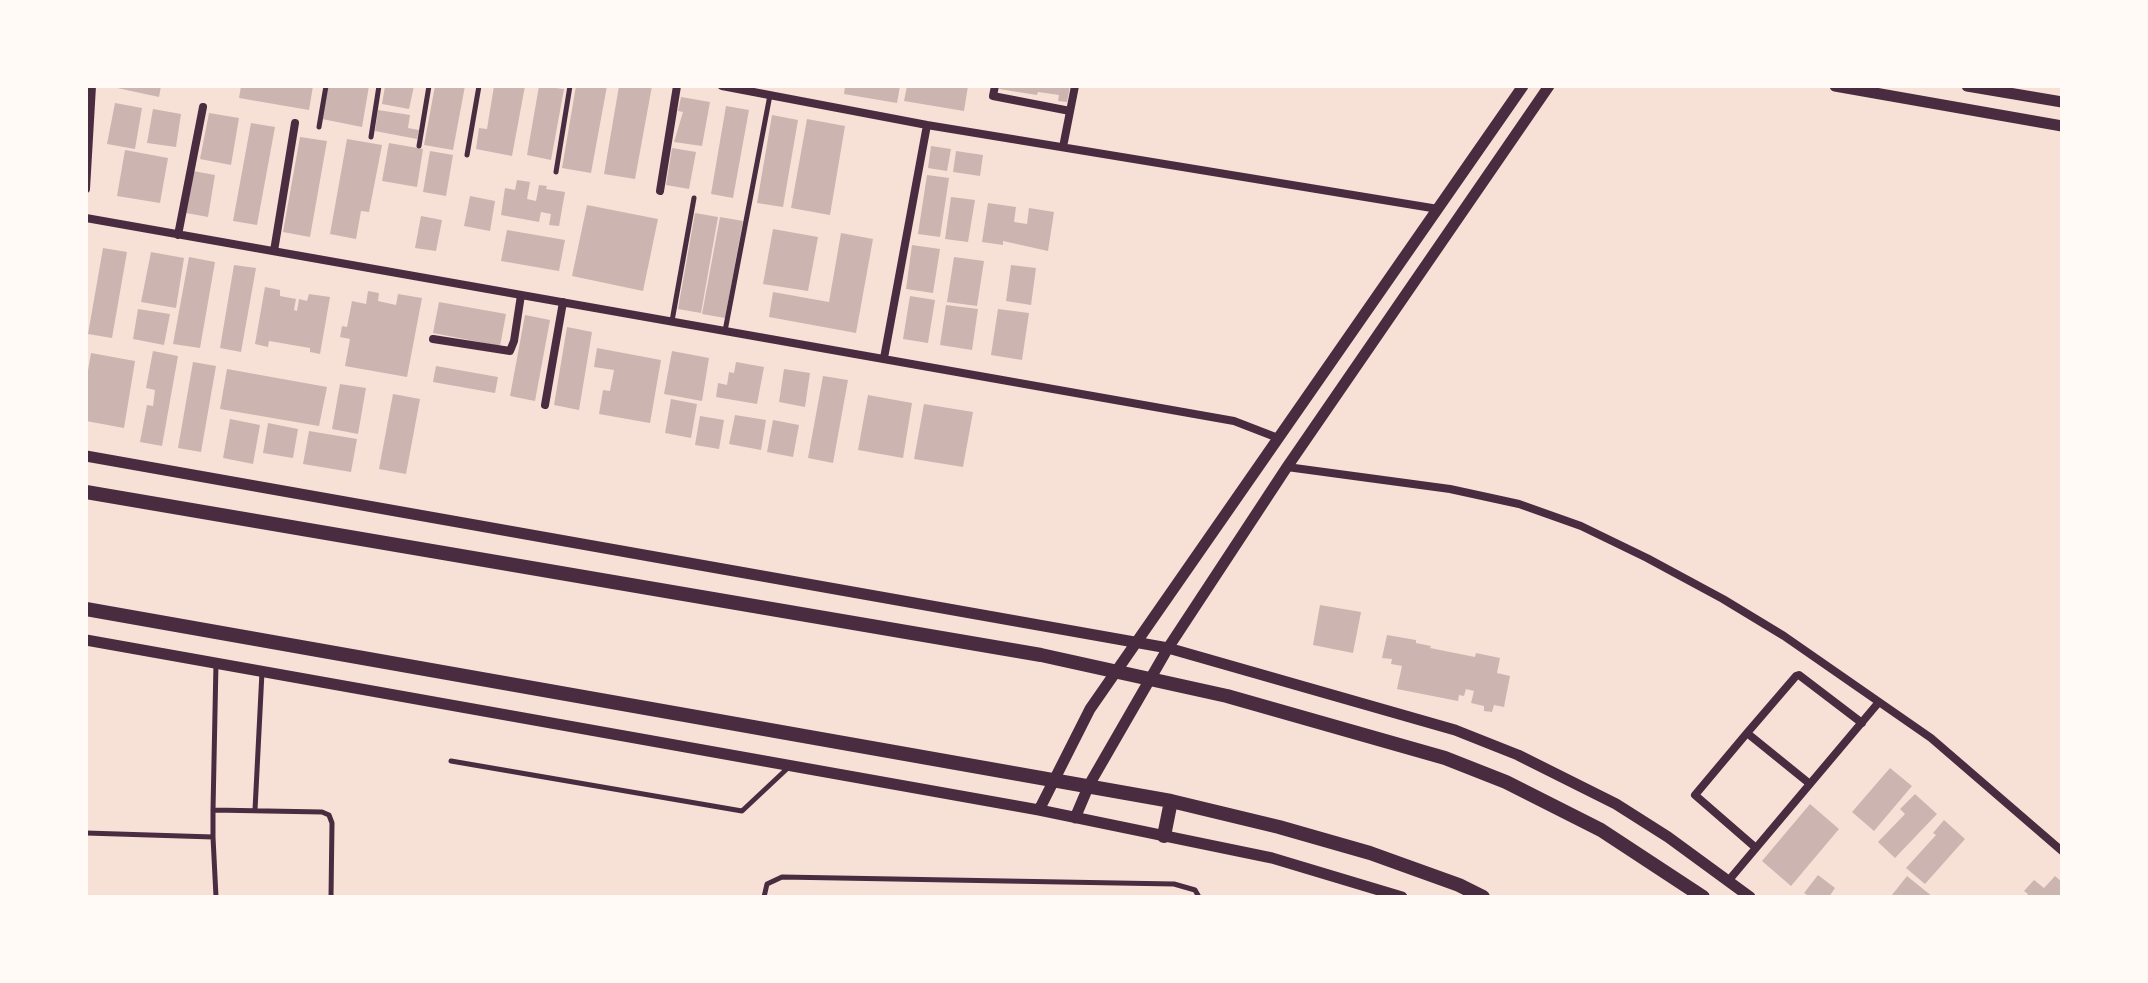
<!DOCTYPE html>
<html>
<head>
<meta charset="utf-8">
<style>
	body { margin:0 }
	#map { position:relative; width:2148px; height:983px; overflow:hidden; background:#f7e1d7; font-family:Lato,sans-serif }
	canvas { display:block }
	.frame { position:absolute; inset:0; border:88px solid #fffaf5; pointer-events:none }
</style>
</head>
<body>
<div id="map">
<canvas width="2148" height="983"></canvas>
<div class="frame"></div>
</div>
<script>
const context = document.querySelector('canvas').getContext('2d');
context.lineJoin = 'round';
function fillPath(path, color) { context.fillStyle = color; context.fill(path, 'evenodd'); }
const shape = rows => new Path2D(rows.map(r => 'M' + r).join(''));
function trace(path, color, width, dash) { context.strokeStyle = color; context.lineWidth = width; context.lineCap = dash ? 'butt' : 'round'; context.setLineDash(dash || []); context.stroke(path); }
fillPath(shape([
	[108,86,161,86,159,97],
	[241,86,313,86,309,110,239,98],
	[327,86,369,86,362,127,322,119],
	[385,86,414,86,409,109,382,104],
	[435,86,465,86,453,150,424,145],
	[494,86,525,86,512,156,476,149,479,128,487,129],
	[539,86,564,89,551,160,527,155],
	[576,86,607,86,591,173,562,168],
	[619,86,652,86,635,179,604,174],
	[845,86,900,86,897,103,844,94],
	[907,86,968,86,964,111,904,101],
	[1000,86,1070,86,1067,102,1058,101,1059,95,1038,92,1037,95,999,89],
	[681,97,710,102,702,146,674,142,683,112,678,111],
	[115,103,142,108,135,149,107,144],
	[726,106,749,110,733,198,711,194],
	[153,109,181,114,176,147,147,143],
	[378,110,410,115,408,128,419,130,417,139,375,131],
	[209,113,239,118,231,165,200,159],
	[772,115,798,120,783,207,757,203],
	[807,119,845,126,830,215,791,208],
	[251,123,275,127,257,225,233,221],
	[300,137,327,141,310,237,283,232],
	[347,139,382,145,369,212,361,211,356,239,330,234],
	[389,143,423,149,417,187,382,181],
	[931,146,951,149,947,171,928,168],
	[672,148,696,152,689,189,666,185],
	[125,150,168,158,160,203,117,196],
	[430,151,453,155,446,196,423,192],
	[956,151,983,155,980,176,953,172],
	[193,171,215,175,208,217,186,213],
	[927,175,949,178,940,237,918,234],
	[517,180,530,182,527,199,536,201,539,185,547,186,546,189,565,192,559,226,549,225,551,214,541,212,539,222,501,215,505,188,515,190],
	[470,196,495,201,490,231,464,226],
	[951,197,975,200,968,242,945,239],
	[988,203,1016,207,1014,222,1027,224,1029,208,1054,212,1048,251,1003,241,1003,245,982,242],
	[587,205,658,219,643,291,572,276],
	[695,213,718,217,701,313,678,309],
	[421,216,442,220,436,251,415,248],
	[720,217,743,221,725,318,702,314],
	[773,229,818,237,808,291,763,284],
	[507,230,565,240,559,271,501,261],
	[841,233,873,239,856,333,769,317,773,292,829,302],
	[912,245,940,249,933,293,906,289],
	[103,248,127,252,112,338,88,334],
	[151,252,184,258,176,308,141,302],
	[189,257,215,262,200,348,173,344],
	[954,257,984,261,977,306,947,302],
	[234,265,256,268,241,352,220,348],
	[1011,265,1036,268,1031,305,1006,301],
	[265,287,280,290,280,296,296,299,294,310,297,311,299,299,307,301,309,294,330,297,320,354,310,352,310,348,269,341,268,347,255,344],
	[368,291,379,293,378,301,396,305,398,294,422,298,407,377,345,366,350,339,340,337,342,326,347,327,352,301,366,304],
	[910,296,935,300,928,343,903,339],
	[439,302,506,314,500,346,433,333],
	[946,305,978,309,972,350,940,345],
	[138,309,170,314,164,345,133,339],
	[998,309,1029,313,1022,360,991,355],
	[525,315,550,320,535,401,510,396],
	[567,327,592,332,579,410,554,405],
	[597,348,661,360,650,423,599,414,603,390,610,391,614,370,594,367],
	[153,351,178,356,162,446,140,442,147,405,153,406,155,390,146,388],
	[672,351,709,358,702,401,664,394],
	[91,353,135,361,124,428,86,421,86,382],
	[193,362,216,366,201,452,178,448],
	[736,362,764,367,757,404,716,397,718,383,727,385,729,372,734,373],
	[436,366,498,377,495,393,433,382],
	[227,369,327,387,319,426,220,409],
	[784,369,810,373,805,407,779,402],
	[823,376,848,380,833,463,808,458],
	[340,384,366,388,358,434,332,429],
	[393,394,420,399,406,474,379,469],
	[868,395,912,403,903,458,858,450],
	[671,399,697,404,691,438,665,433],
	[924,404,973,412,963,467,914,459],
	[735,415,766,420,761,450,729,444],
	[700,416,724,420,719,449,695,445],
	[230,419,260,425,253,464,223,458],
	[773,420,799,425,793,457,767,452],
	[268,423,298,429,293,458,263,453],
	[309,431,357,439,351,472,303,464],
	[1320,605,1361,612,1353,653,1313,645],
	[1387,635,1416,640,1416,643,1431,646,1430,648,1475,657,1476,653,1500,658,1497,673,1510,676,1504,707,1494,705,1492,712,1484,711,1484,706,1471,703,1474,691,1466,689,1464,696,1459,695,1458,701,1397,689,1402,666,1391,664,1392,659,1382,658],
	[1890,768,1912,786,1874,831,1852,812],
	[1915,794,1937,814,1895,858,1878,842,1905,814,1900,809],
	[1810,804,1839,829,1791,886,1762,861],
	[1944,820,1965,839,1925,884,1906,868,1936,835,1933,833],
	[1818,875,1835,888,1829,897,1810,897,1804,893],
	[1907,876,1933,897,1895,897,1892,895],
	[2055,876,2062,882,2062,897,2026,897,2028,894,2024,891,2034,880,2044,888]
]), '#ccb4b1');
trace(shape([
	[319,127,326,86],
	[371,137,379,86],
	[419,146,429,86],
	[467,155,479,86],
	[556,172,570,86],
	[672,321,694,198],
	[725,331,770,95],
	[451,761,742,811,790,766],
	[213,810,216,663],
	[255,810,262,672],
	[86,833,213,837,216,897],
	[213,837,213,810,322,812,329,815,332,823,331,897],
	[764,897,767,884,782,877,1174,884,1195,890,1199,897]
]), '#4a2c40', 5);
trace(shape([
	[722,86,927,125,1438,209],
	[995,86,993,96,1070,111],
	[1063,147,1075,86],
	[86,189,92,86],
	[660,191,677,86],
	[86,218,1234,421,1278,438],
	[178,235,203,107],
	[274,251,295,123],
	[433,339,510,351,514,341,521,295],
	[884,358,927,125],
	[545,405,563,302],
	[1287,467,1450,489,1519,504,1581,526,1647,558,1723,599,1784,636,1931,738,2062,851],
	[1747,733,1810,784],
	[1756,848,1695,795,1747,733,1796,676,1799,675,1862,723],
	[1729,880,1879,702]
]), '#4a2c40', 8);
trace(shape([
	[1835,86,2062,126],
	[1967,86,2062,102],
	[86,456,1168,648,1455,730,1518,755,1616,804,1668,837,1750,897],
	[86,640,1039,810,1272,858,1402,897],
	[1039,810,1090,709,1523,86],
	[1075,818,1089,785,1168,648,1287,467,1549,86]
]), '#4a2c40', 11);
trace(shape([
	[86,492,1041,655,1227,696,1445,758,1506,782,1601,830,1703,897],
	[86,609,1171,801,1279,827,1370,853,1459,885,1483,897],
	[1164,836,1171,801]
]), '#4a2c40', 14);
</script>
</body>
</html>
